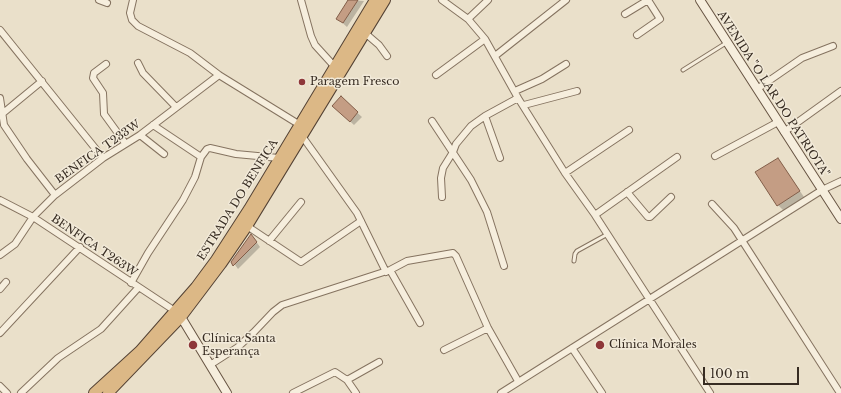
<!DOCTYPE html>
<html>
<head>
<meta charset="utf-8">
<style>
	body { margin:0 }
	#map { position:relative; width:841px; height:393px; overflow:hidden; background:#eae0ca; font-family:"Libre Baskerville",serif }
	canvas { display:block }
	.scale { position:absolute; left:703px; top:367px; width:96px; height:18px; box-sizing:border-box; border:2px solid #372c22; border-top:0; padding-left:5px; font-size:12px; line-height:14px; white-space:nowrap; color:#372c22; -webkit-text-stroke:3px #f2ead9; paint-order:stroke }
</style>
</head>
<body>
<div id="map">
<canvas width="841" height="393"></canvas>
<div class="scale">100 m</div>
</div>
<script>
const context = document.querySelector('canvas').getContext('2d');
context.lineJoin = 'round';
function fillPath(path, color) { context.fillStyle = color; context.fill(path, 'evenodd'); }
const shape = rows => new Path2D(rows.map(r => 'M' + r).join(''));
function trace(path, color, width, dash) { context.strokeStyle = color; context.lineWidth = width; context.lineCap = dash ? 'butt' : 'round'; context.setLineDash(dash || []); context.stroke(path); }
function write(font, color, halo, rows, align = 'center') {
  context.font = font + ' "Libre Baskerville",serif'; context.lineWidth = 3; context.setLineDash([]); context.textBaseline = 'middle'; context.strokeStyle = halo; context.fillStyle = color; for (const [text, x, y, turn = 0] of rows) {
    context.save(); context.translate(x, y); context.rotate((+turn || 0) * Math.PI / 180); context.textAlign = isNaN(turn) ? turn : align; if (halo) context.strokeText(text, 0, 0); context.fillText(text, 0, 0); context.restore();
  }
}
fillPath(shape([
	[349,0,364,1,347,27,337,18],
	[341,98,362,117,354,125,338,110],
	[778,159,804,197,784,211,778,205],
	[255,240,260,247,238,269,233,262]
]), '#0003');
const building = shape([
	[348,0,358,0,343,23,336,19,348,0],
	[341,96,358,112,350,122,332,106,341,96],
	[778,158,800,191,777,206,755,172,778,158],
	[251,234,257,242,233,266,231,262,251,234]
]);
fillPath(building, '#c49d84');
trace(building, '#825e49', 1);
const service = shape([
	[683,70,726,43],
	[574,261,575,254,577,251,606,235]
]);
const minor = shape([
	[99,0,107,3],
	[133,0,130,13,132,20,138,26,190,53,219,75,300,125],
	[301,0,311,36,315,45,335,67],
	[442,0,468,19,485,39,518,98,565,173,595,215,710,393],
	[625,14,648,0],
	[468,19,488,0],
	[0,30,103,158],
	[365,33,379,45,387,56],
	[637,35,660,19,648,0],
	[495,56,566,0],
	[138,63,143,73,176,107],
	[106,64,94,73,93,78,103,93,104,114,125,143],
	[436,75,485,39],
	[757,89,802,58,833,46],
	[515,91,542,79,566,64],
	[0,98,4,125,27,159,55,195],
	[524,105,577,91],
	[2,114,42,81],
	[485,116,500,158],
	[432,121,471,180,487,212,504,266],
	[153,125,201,157],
	[784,132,841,91],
	[140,135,164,154],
	[302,136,357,213,386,272],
	[715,156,778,122],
	[565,173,629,130],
	[627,192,648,217,650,217,671,197],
	[442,197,441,178,443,168,453,152,456,144,471,126,485,116,518,98],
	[0,200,33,217,175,311],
	[712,204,734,228,840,393],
	[595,215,677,157],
	[247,226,301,262,361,221],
	[269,241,301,202],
	[0,255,15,244,33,217,55,195,103,158,140,135,219,75],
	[390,270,420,323],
	[131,283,148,253,183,200,195,177,201,157,207,149,210,148,236,154,279,158],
	[0,289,6,282],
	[0,333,80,247],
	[572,348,602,393],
	[444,350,488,328],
	[210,365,238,347,254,332,273,312,282,305,390,270,407,261,453,253,456,256,488,328,518,381],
	[347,380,379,362],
	[0,386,7,393],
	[21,393,58,358,101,329,138,288],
	[293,393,335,372,347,380,356,393],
	[501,393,822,190,841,181]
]);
const secondary = shape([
	[700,0,841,219],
	[181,317,227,393]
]);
const trunk = shape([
	[94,393,140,351,196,287,216,260,249,209,375,0],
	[108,393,181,317,221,264,247,226,385,0]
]);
trace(service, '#857360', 5);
trace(minor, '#857360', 8);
trace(secondary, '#675443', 10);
trace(trunk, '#544234', 12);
trace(service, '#f6eedd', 3);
trace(minor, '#f6eedd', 6);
trace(secondary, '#f6eedd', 8);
trace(trunk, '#dcb886', 10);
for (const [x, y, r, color] of [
	[302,82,4,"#8e3739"],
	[193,345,5,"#8e3739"],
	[600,345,5,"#8e3739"]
]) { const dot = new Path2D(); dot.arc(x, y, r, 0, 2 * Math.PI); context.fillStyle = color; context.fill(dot); trace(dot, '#f2ead9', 1.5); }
write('11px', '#372c22', '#f2ead9', [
	["Paragem Fresco",310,82],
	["Clínica Santa",202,339],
	["Esperança",202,352],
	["Clínica Morales",609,345]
], 'left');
write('11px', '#372c22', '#f2ead9', [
	["AVENIDA \"O LAR DO PATRIOTA\"",773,94,57],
	["BENFICA T233W",98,152,-35],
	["ESTRADA DO BENFICA",238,200,-58],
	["BENFICA T263W",94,246,34]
]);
</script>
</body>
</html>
